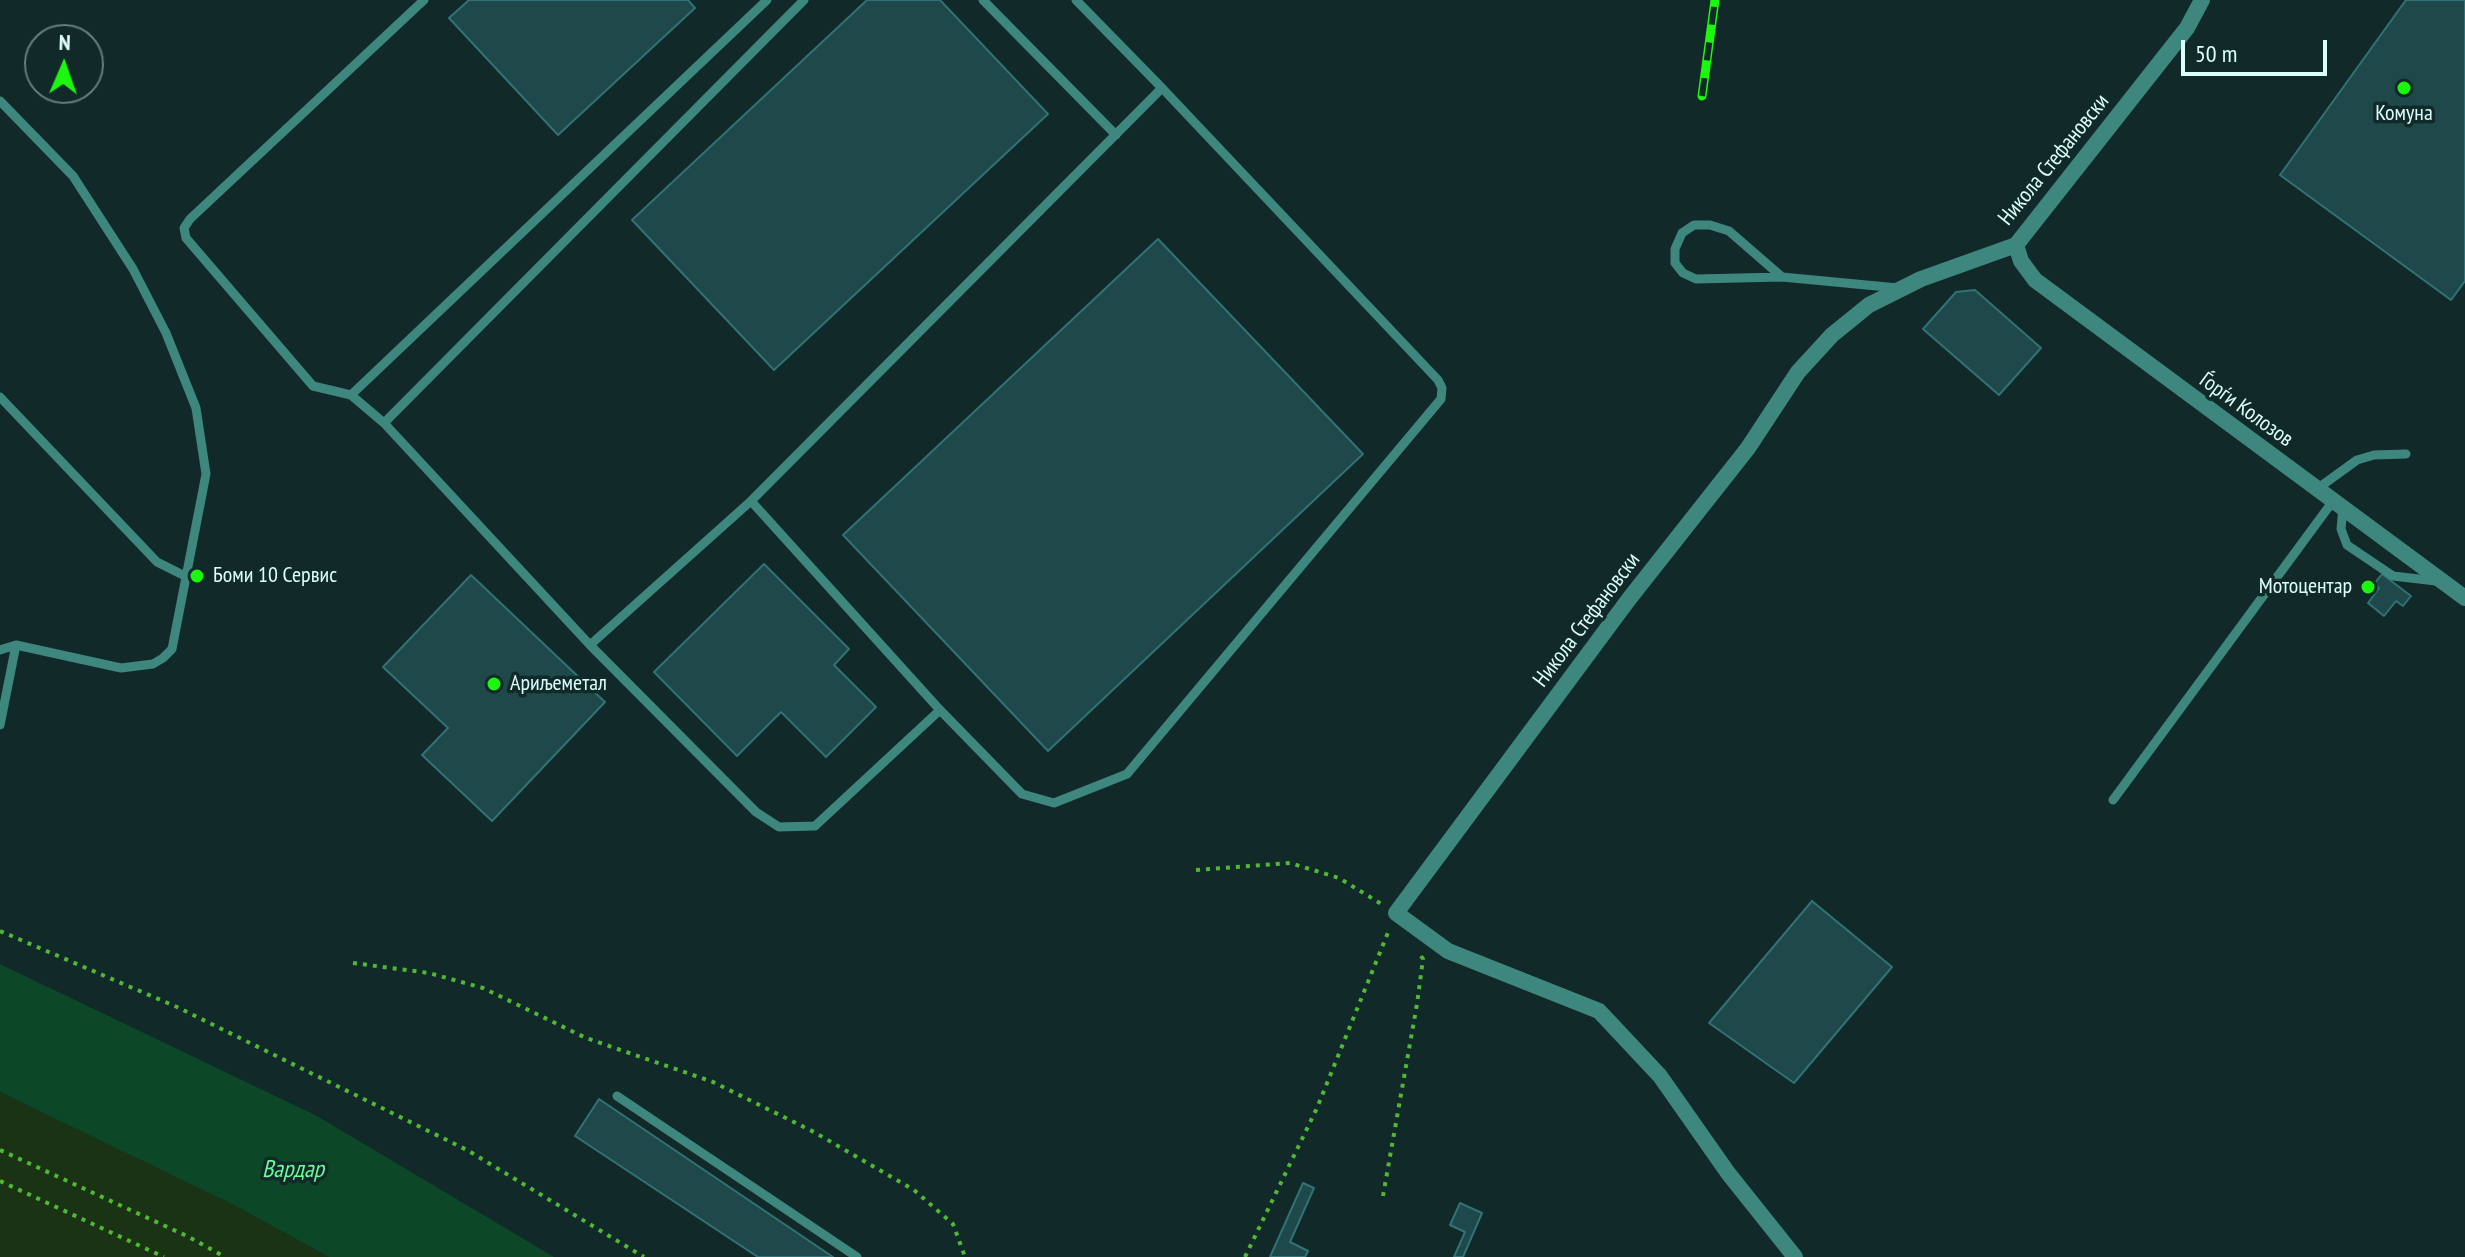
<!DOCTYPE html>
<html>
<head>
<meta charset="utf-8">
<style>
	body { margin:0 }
	#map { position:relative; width:2465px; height:1257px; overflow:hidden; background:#112929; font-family:"PT Sans Narrow",sans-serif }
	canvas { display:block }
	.north { position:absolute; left:24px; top:24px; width:80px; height:80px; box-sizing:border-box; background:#112929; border:2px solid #627e7d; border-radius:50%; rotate:2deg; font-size:22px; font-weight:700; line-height:32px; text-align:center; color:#dbfefc }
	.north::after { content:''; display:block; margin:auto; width:28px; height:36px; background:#1bf80d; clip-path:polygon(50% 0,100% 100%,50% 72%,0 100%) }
	.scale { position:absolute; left:2181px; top:40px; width:146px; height:36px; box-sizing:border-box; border:4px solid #dbfefc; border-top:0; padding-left:10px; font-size:24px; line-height:28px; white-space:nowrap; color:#dbfefc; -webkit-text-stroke:6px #112929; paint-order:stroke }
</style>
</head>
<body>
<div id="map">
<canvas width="2465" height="1257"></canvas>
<div class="north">N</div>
<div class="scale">50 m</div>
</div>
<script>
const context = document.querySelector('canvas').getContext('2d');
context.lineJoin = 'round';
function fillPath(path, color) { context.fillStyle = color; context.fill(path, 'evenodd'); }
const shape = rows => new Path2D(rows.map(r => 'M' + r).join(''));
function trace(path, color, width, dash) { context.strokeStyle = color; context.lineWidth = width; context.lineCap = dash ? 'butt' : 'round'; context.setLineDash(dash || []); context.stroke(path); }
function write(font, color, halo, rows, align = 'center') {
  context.font = font + ' "PT Sans Narrow",sans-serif'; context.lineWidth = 7; context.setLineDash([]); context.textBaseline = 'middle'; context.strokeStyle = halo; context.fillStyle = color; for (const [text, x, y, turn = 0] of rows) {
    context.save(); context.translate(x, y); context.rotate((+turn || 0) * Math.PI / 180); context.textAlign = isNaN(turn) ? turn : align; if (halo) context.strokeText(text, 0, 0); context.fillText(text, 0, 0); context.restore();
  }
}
fillPath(shape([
	[0,1092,234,1205,329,1257,0,1257]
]), '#1a3314');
fillPath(shape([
	[0,964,317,1116,554,1257,329,1257,234,1205,0,1092]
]), '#0c4728');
const building = shape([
	[469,0,688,0,695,8,558,135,449,18,469,0],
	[867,0,940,0,1048,114,774,370,632,220,867,0],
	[2406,0,2465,0,2465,281,2451,300,2280,175,2406,0],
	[1158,239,1363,454,1048,751,843,535,1158,239],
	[1975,290,2041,348,1999,395,1923,329,1956,292,1975,290],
	[764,564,849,649,834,665,876,707,826,757,781,712,737,756,654,672,764,564],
	[2382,574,2411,596,2403,606,2396,601,2384,616,2368,603,2379,588,2374,584,2382,574],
	[471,575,605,702,492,821,422,755,448,728,383,667,471,575],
	[1812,901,1892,967,1794,1083,1709,1023,1812,901],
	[599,1099,833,1257,758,1257,575,1136,599,1099],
	[1303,1183,1314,1188,1290,1242,1308,1251,1305,1257,1270,1257,1303,1183],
	[1460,1203,1482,1213,1463,1257,1454,1257,1465,1232,1450,1225,1460,1203]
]);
fillPath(building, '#1e484a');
trace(building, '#317275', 2);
trace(shape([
	[1196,870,1290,863,1339,878,1383,905],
	[0,931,177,1007,467,1150,644,1257],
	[353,963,429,973,483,988,586,1038,713,1082,814,1132,914,1190,953,1224,965,1257],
	[0,1150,189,1237,225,1257],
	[0,1181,164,1257],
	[1383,1196,1417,1004,1423,959,1419,953],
	[1245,1257,1317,1108,1389,930]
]), '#51b834', 4, [4, 6]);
trace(shape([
	[424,0,190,219,184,228,186,238,313,386,351,395,384,423,804,0],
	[983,0,1116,135],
	[0,101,73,176,133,269,166,333,196,408,206,474,172,649,163,658,153,664,121,668,16,645,0,650],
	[1782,277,1696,279,1683,273,1675,263,1675,249,1682,233,1694,225,1710,225,1729,231,1782,277,1898,288],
	[351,395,767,0],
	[0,397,157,562,187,577],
	[384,423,590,645,756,812,779,827,815,826,940,710],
	[2317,489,2357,460,2374,455,2406,454],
	[751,501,940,710,1022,794,1054,803,1127,774,1441,399,1442,388,1438,380,1162,88],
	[2343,508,2341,529,2347,545,2393,576,2436,581],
	[590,645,751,501,1162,88,1076,0],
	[0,725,16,645],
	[2113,800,2333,501],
	[617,1096,857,1257]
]), '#3e877e', 9);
trace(shape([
	[2016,245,2021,261,2035,280,2465,598],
	[1795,1257,1728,1173,1660,1076,1599,1011,1448,951,1396,913,1629,599,1748,448,1798,372,1832,335,1869,305,1921,279,2016,245,2187,28,2202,0]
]), '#3e877e', 16);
const rail = shape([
	[1702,96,1715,0]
]);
trace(rail, '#1bf80d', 9);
trace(rail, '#112929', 6, [18]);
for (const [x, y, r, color] of [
	[2404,88,8,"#1bf80d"],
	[197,576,8,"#1bf80d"],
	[2368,587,8,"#1bf80d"],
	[494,684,8,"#1bf80d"]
]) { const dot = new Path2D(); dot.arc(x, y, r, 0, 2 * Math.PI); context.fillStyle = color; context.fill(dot); trace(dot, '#112929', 3); }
write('22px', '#dbfefc', '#112929', [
	["Комуна",2404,114,"center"],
	["Боми 10 Сервис",213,576],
	["Мотоцентар",2352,587,"right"],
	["Ариљеметал",510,684]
], 'left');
write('22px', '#dbfefc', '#112929', [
	["Никола Стефановски",2054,160,-51],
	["Ѓорѓи Колозов",2246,410,36],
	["Никола Стефановски",1587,620,-53]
]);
write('italic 24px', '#6cfb97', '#112929', [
	["Вардар",293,1170]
]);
</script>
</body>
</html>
